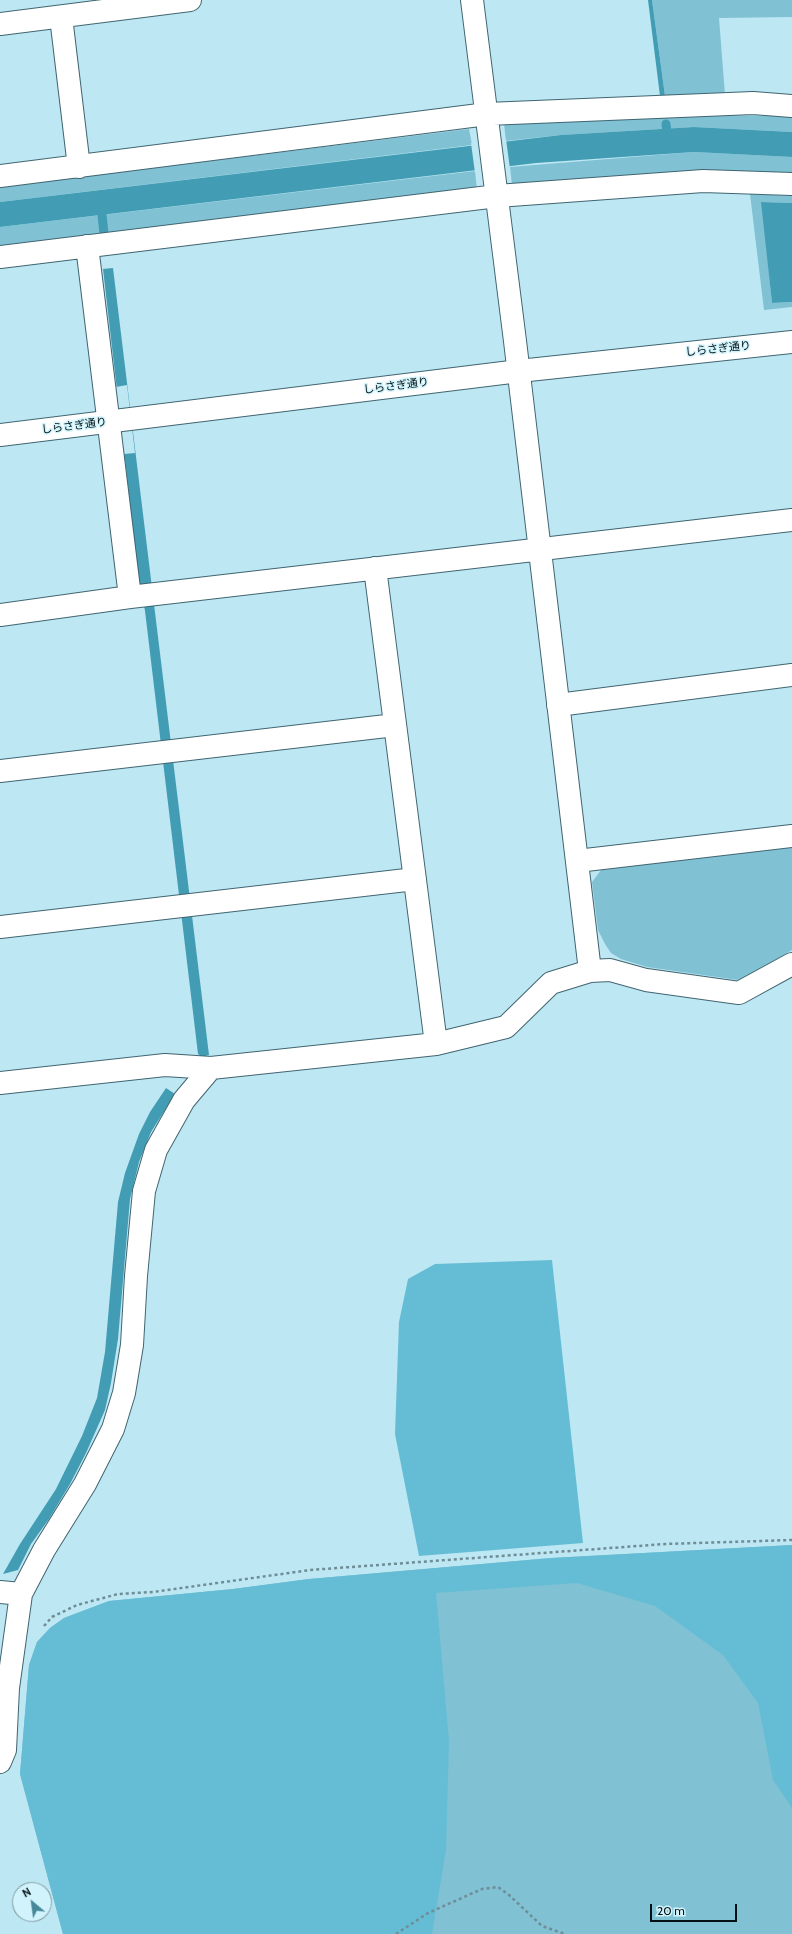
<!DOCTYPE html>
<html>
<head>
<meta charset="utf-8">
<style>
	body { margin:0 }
	#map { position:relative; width:792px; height:1934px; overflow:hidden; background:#bde7f3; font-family:Cabin,sans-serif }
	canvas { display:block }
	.north { position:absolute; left:12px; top:1882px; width:40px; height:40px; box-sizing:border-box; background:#d1f3fc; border:1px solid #7f99a0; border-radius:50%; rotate:331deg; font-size:11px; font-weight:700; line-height:16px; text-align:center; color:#031115 }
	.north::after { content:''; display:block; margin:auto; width:14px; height:18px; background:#46889a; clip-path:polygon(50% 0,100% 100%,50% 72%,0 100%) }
	.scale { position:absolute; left:650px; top:1904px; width:87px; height:18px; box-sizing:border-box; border:2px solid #031115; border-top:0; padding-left:5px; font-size:12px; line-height:14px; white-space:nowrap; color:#031115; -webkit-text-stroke:3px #d1f3fc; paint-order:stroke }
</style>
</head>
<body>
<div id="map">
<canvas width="792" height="1934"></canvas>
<div class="north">N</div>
<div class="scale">20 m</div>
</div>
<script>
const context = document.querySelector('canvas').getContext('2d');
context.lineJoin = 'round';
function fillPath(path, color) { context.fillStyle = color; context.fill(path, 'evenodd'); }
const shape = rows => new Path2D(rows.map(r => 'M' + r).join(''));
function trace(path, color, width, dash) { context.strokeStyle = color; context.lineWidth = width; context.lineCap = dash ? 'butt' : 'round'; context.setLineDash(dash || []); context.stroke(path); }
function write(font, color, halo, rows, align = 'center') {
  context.font = font + ' Cabin,"Noto Sans JP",sans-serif'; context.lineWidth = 3; context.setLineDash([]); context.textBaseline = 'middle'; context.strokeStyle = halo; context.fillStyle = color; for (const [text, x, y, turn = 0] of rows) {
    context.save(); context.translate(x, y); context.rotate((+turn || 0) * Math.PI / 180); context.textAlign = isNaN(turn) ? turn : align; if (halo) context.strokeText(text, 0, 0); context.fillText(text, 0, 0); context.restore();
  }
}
fillPath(shape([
	[652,0,792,0,792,17,719,18,725,95,665,96],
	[674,115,792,116,792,132,694,127,561,135,506,141,504,124],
	[469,129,472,145,0,202,0,187],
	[694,152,792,157,792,175,721,173,627,175,512,185,510,167],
	[475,171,477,190,0,247,0,227],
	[750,194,792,196,792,203,762,202,772,303,792,302,792,307,764,310],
	[792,846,792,950,757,971,738,980,647,967,621,959,611,953,605,944,598,930,592,882,601,870],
	[792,1545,792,1934,63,1934,20,1774,29,1665,37,1642,50,1628,64,1618,109,1601,233,1589,309,1579,551,1558]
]), '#80c1d3');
fillPath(shape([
	[552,1260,583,1543,419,1556,395,1434,399,1322,408,1279,435,1264],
	[792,1545,792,1808,773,1780,758,1703,723,1655,655,1606,577,1583,436,1593,449,1741,446,1850,432,1934,63,1934,20,1774,29,1665,37,1642,50,1628,64,1618,109,1601,233,1589,309,1579,551,1558]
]), '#65bdd5');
fillPath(shape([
	[648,0,652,0,665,96,660,96],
	[694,127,792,132,792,157,694,152,536,163,0,227,0,202,561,135],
	[761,202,792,203,792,302,772,303],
	[113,268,209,1055,202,1057,198,1054,145,611,138,572,103,269],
	[166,1088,175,1094,151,1132,139,1162,130,1199,118,1339,111,1383,105,1410,86,1453,70,1484,49,1519,31,1544,18,1570,3,1574,20,1544,56,1489,82,1436,97,1398,105,1352,118,1202,125,1173,139,1134,150,1112]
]), '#429db4');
fillPath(shape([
	[506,139,510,169,475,173,471,143],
	[127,385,135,453,124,454,116,387]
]), '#bde7f3');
trace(shape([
	[666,124,668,139],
	[101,205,104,234]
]), '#429db4', 9);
const street = shape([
	[472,0,515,341,590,971],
	[61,17,79,167],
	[0,24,190,0],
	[0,176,487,114,753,103,792,106],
	[87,246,130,597],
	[0,257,497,196,703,181,792,184],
	[375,568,436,1044],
	[0,615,130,597,792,520],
	[558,705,792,675],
	[0,771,395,725],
	[577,861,792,836],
	[0,927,415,879],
	[0,1083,165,1065,211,1068,436,1044,506,1027,551,983,590,971,610,970,646,980,739,993,792,964],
	[0,1592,21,1594],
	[0,1762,5,1750,8,1688,21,1594,44,1550,85,1484,113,1429,124,1393,132,1345,136,1276,144,1191,156,1150,184,1100,211,1068]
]);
const secondary = shape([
	[0,435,519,371,792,342]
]);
trace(street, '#406570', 24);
trace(secondary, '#406570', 24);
trace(shape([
	[44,1626,52,1617,77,1605,118,1594,153,1592,310,1570,665,1544,792,1540],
	[396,1934,428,1913,482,1889,498,1887,509,1895,542,1926,565,1934]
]), '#6f8d96', 2.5, [3, 3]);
trace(street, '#fff', 22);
trace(secondary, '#fff', 22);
write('11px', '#031115', '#d1f3fc', [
	["しらさぎ通り",718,349,-6],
	["しらさぎ通り",396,386,-7],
	["しらさぎ通り",74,426,-7]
]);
</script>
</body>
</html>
